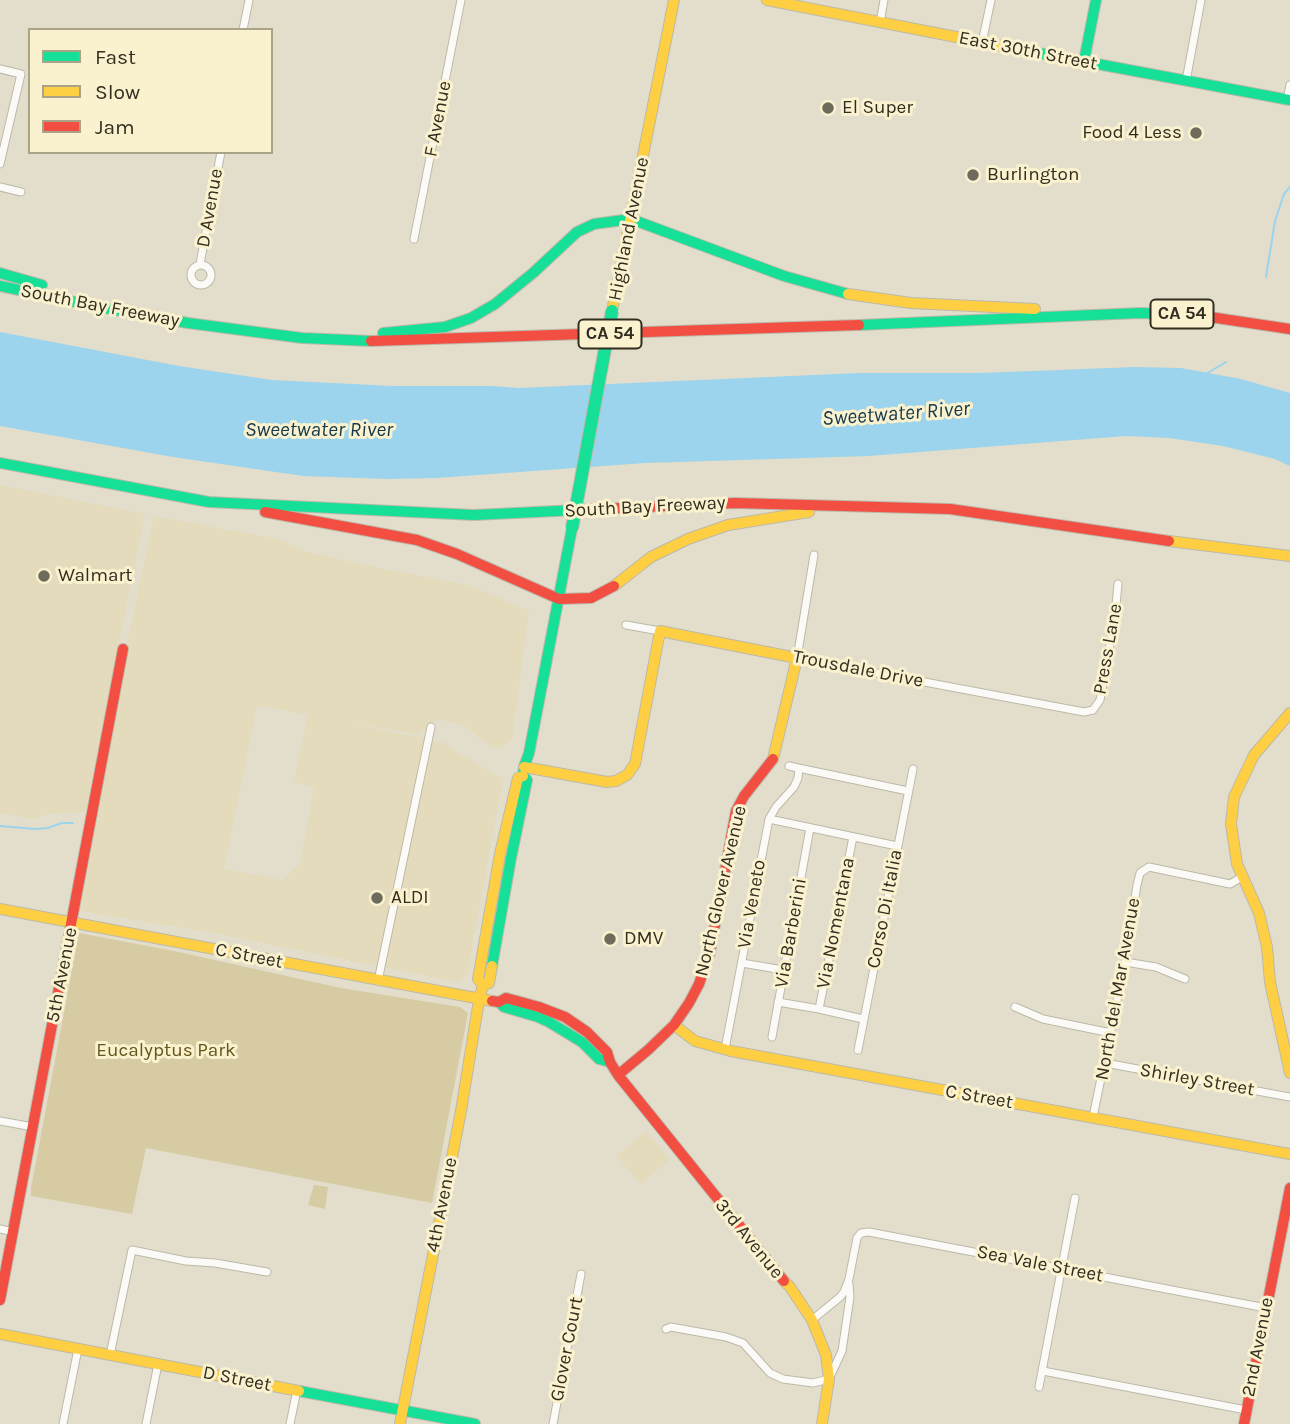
<!DOCTYPE html>
<html>
<head>
<meta charset="utf-8">
<style>
	body { margin:0 }
	#map { position:relative; width:1290px; height:1424px; overflow:hidden; background:#e3decb; font-family:Karla,sans-serif }
	canvas { display:block }
	.legend { position:absolute; left:28px; top:28px; width:245px; height:126px; box-sizing:border-box; background:#faf1ce; border:2px solid #aaa388; margin:0; padding:9px 12px; list-style:none; font-size:21px; color:#312d20 }
	.legend li { display:flex; align-items:center; gap:14px; height:35px }
	.legend b { width:35px; border:2px solid #aaa388 }
</style>
</head>
<body>
<div id="map">
<canvas width="1290" height="1424"></canvas>
<ul class="legend">
<li><b style="height:9px;background:#16e098"></b>Fast</li>
<li><b style="height:9px;background:#ffcf43"></b>Slow</li>
<li><b style="height:9px;background:#f24e42"></b>Jam</li>
</ul>
</div>
<script>
const context = document.querySelector('canvas').getContext('2d');
context.lineJoin = 'round';
function fillPath(path, color) { context.fillStyle = color; context.fill(path, 'evenodd'); }
const shape = rows => new Path2D(rows.map(r => 'M' + r).join(''));
function trace(path, color, width, dash) { context.strokeStyle = color; context.lineWidth = width; context.lineCap = dash ? 'butt' : 'round'; context.setLineDash(dash || []); context.stroke(path); }
function write(font, color, halo, rows, align = 'center') {
  context.font = font + ' Karla,sans-serif'; context.lineWidth = 6; context.setLineDash([]); context.textBaseline = 'middle'; context.strokeStyle = halo; context.fillStyle = color; for (const [text, x, y, turn = 0] of rows) {
    context.save(); context.translate(x, y); context.rotate((+turn || 0) * Math.PI / 180); context.textAlign = isNaN(turn) ? turn : align; if (halo) context.strokeText(text, 0, 0); context.fillText(text, 0, 0); context.restore();
  }
}
fillPath(shape([
	[0,485,145,514,85,813,54,813,33,819,0,813],
	[154,516,277,539,307,552,379,568,468,585,529,611,512,739,500,749,486,743,464,725,437,719,419,734,344,722,445,743,458,753,503,779,467,974,458,982,213,933,80,911,124,678,126,649],
	[257,705,308,715,294,781,314,788,300,864,282,880,224,869],
	[646,1131,670,1160,640,1184,617,1156]
]), '#e3dbbb');
fillPath(shape([
	[79,933,174,951,341,988,460,1007,468,1013,432,1203,146,1148,132,1214,31,1196,31,1188],
	[314,1185,328,1187,325,1209,308,1205]
]), '#d6cba3');
fillPath(shape([
	[0,332,179,366,272,380,393,386,491,386,519,388,859,373,981,373,1135,367,1181,368,1241,379,1290,393,1290,466,1275,459,1223,446,1169,438,1126,436,869,456,645,463,436,478,387,479,303,476,173,457,0,426]
]), '#9bd4ec');
trace(shape([
	[1266,277,1275,221,1284,194,1290,187],
	[1206,374,1226,362],
	[0,826,35,829,48,828,62,823,73,823]
]), '#9bd4ec', 2);
const street = shape([
	[880,23,884,0],
	[243,30,249,0],
	[982,43,991,0],
	[0,69,21,74,0,164],
	[1186,81,1201,0],
	[1287,100,1290,85],
	[0,187,21,192],
	[414,239,461,0],
	[200,264,221,152],
	'191 275a10 10 0 1 1 20 0a10 10 0 1 1-20 0Z',
	[814,555,797,658,1084,712,1093,710,1100,700,1115,616,1118,584],
	[626,625,660,631],
	[789,766,908,791],
	[769,819,897,846],
	[1125,962,1156,967,1185,979],
	[742,963,783,970],
	[378,981,431,727],
	[778,1002,819,1009,863,1019],
	[1015,1007,1043,1019,1111,1033],
	[819,1009,853,837],
	[772,1037,810,828],
	[725,1049,769,819,776,807,794,787,798,778,799,768],
	[858,1050,913,769],
	[1105,1063,1290,1097],
	[1093,1117,1125,962,1137,885,1140,873,1149,867,1230,884,1242,877],
	[0,1121,33,1127],
	[0,1229,14,1232],
	[812,1320,840,1297,844,1292,849,1279,857,1238,861,1233,869,1232,1266,1308],
	[666,1329,671,1327,726,1337,743,1343,770,1373,783,1379,813,1383,829,1379,842,1351,850,1297,849,1284],
	[110,1355,132,1250,186,1261,215,1263,267,1272],
	[1043,1371,1246,1410],
	[1039,1387,1075,1198],
	[63,1424,78,1349],
	[146,1424,158,1364],
	[290,1424,297,1390],
	[553,1424,581,1274]
]);
const fast = shape([
	[1028,51,1290,100],
	[1084,61,1096,0],
	[0,273,42,285],
	[0,286,89,305,188,323,302,338,371,341],
	[859,325,1140,313,1170,314],
	[383,333,445,327,471,318,495,304,533,273,577,232,594,224,631,219,784,276,848,294],
	[0,463,209,502,474,515,598,509],
	[492,966,511,858,527,780,523,776,524,767,529,753,572,528],
	[499,1002,504,1007,538,1017,549,1022,582,1042,599,1059,610,1062],
	[299,1391,475,1424]
]);
const slow = shape([
	[767,0,1028,51],
	[848,294,911,303,1035,309],
	[612,311,674,0],
	[1169,541,1290,556],
	[614,586,651,557,688,539,728,525,809,512],
	[1290,713,1254,755,1234,797,1231,824,1237,864,1259,913,1267,947,1270,982,1290,1073],
	[524,767,607,782,616,781,627,775,635,764,660,631,797,658,773,759],
	[0,909,492,1001],
	[483,985,478,979,500,854,518,778,523,776],
	[674,1025,695,1041,731,1051,1290,1154],
	[784,1281,790,1287,812,1320,826,1355,829,1379,822,1424],
	[0,1334,299,1391],
	[400,1424,461,1111,479,1000,483,985,489,983,492,966]
]);
const jam = shape([
	[1170,314,1190,314,1290,329],
	[371,341,859,325],
	[598,509,735,503,950,509,1169,541],
	[265,512,417,540,457,554,559,599,591,598,614,586],
	[492,1001,499,1002,506,998,539,1007,565,1017,587,1032,607,1052,610,1062,618,1075,784,1281],
	[618,1075,648,1050,674,1025,689,1003,699,984,710,952,736,811,744,796,773,759],
	[0,1300,123,649],
	[1244,1424,1290,1188]
]);
trace(street, '#bcb9aa', 9);
trace(fast, '#bcb9aa', 12);
trace(slow, '#bcb9aa', 12);
trace(jam, '#bcb9aa', 12);
trace(street, '#fbfaf7', 7);
trace(fast, '#16e098', 10);
trace(slow, '#ffcf43', 10);
trace(jam, '#f24e42', 10);
const fastBridge = shape([
	[572,528,612,311]
]);
trace(fastBridge, '#bcb9aa', 14, []);
trace(fastBridge, '#16e098', 12);
for (const [x, y, r, color] of [
	[828,108,7,"#6f6b5c"],
	[1196,133,7,"#6f6b5c"],
	[973,175,7,"#6f6b5c"],
	[44,576,7,"#6f6b5c"],
	[377,898,7,"#6f6b5c"],
	[610,939,7,"#6f6b5c"]
]) { const dot = new Path2D(); dot.arc(x, y, r, 0, 2 * Math.PI); context.fillStyle = color; context.fill(dot); trace(dot, '#faf1ce', 2.5); }
for (const [x, y, w] of [
	[1182,314,63],
	[610,334,63]
]) { const box = new Path2D(); box.roundRect(x - w / 2, y - 14.5, w, 29, 5); context.fillStyle = '#faf1ce'; context.fill(box); trace(box, '#312d20', 2); }
write('bold 18px', '#312d20', null, [
	["CA 54",1182,314],
	["CA 54",610,334]
]);
write('19px', '#312d20', '#faf1ce', [
	["East 30th Street",1028,51,11],
	["F Avenue",438,119,-79],
	["D Avenue",210,208,-80],
	["Highland Avenue",629,229,-79],
	["South Bay Freeway",100,306,11],
	["South Bay Freeway",645,507,-3],
	["Press Lane",1108,649,-80],
	["Trousdale Drive",858,669,11],
	["North Glover Avenue",721,891,-77],
	["Via Veneto",752,904,-80],
	["Corso Di Italia",885,909,-79],
	["Via Nomentana",836,923,-79],
	["Via Barberini",791,933,-80],
	["C Street",249,956,11],
	["5th Avenue",62,975,-79],
	["North del Mar Avenue",1118,989,-80],
	["Shirley Street",1197,1080,10],
	["C Street",979,1097,10],
	["4th Avenue",442,1205,-79],
	["3rd Avenue",749,1239,51],
	["Sea Vale Street",1040,1264,11],
	["2nd Avenue",1258,1347,-79],
	["Glover Court",567,1349,-79],
	["D Street",237,1379,11]
]);
write('19px', '#312d20', '#faf1ce', [
	["El Super",842,108],
	["Food 4 Less",1182,133,"right"],
	["Burlington",987,175],
	["Walmart",58,576],
	["ALDI",391,898],
	["DMV",624,939]
], 'left');
write('19px', '#65561b', '#faf1ce', [
	["Eucalyptus Park",166,1051]
]);
write('italic 21px', '#14394b', '#faf1ce', [
	["Sweetwater River",896,414,-4],
	["Sweetwater River",319,430]
]);
</script>
</body>
</html>
